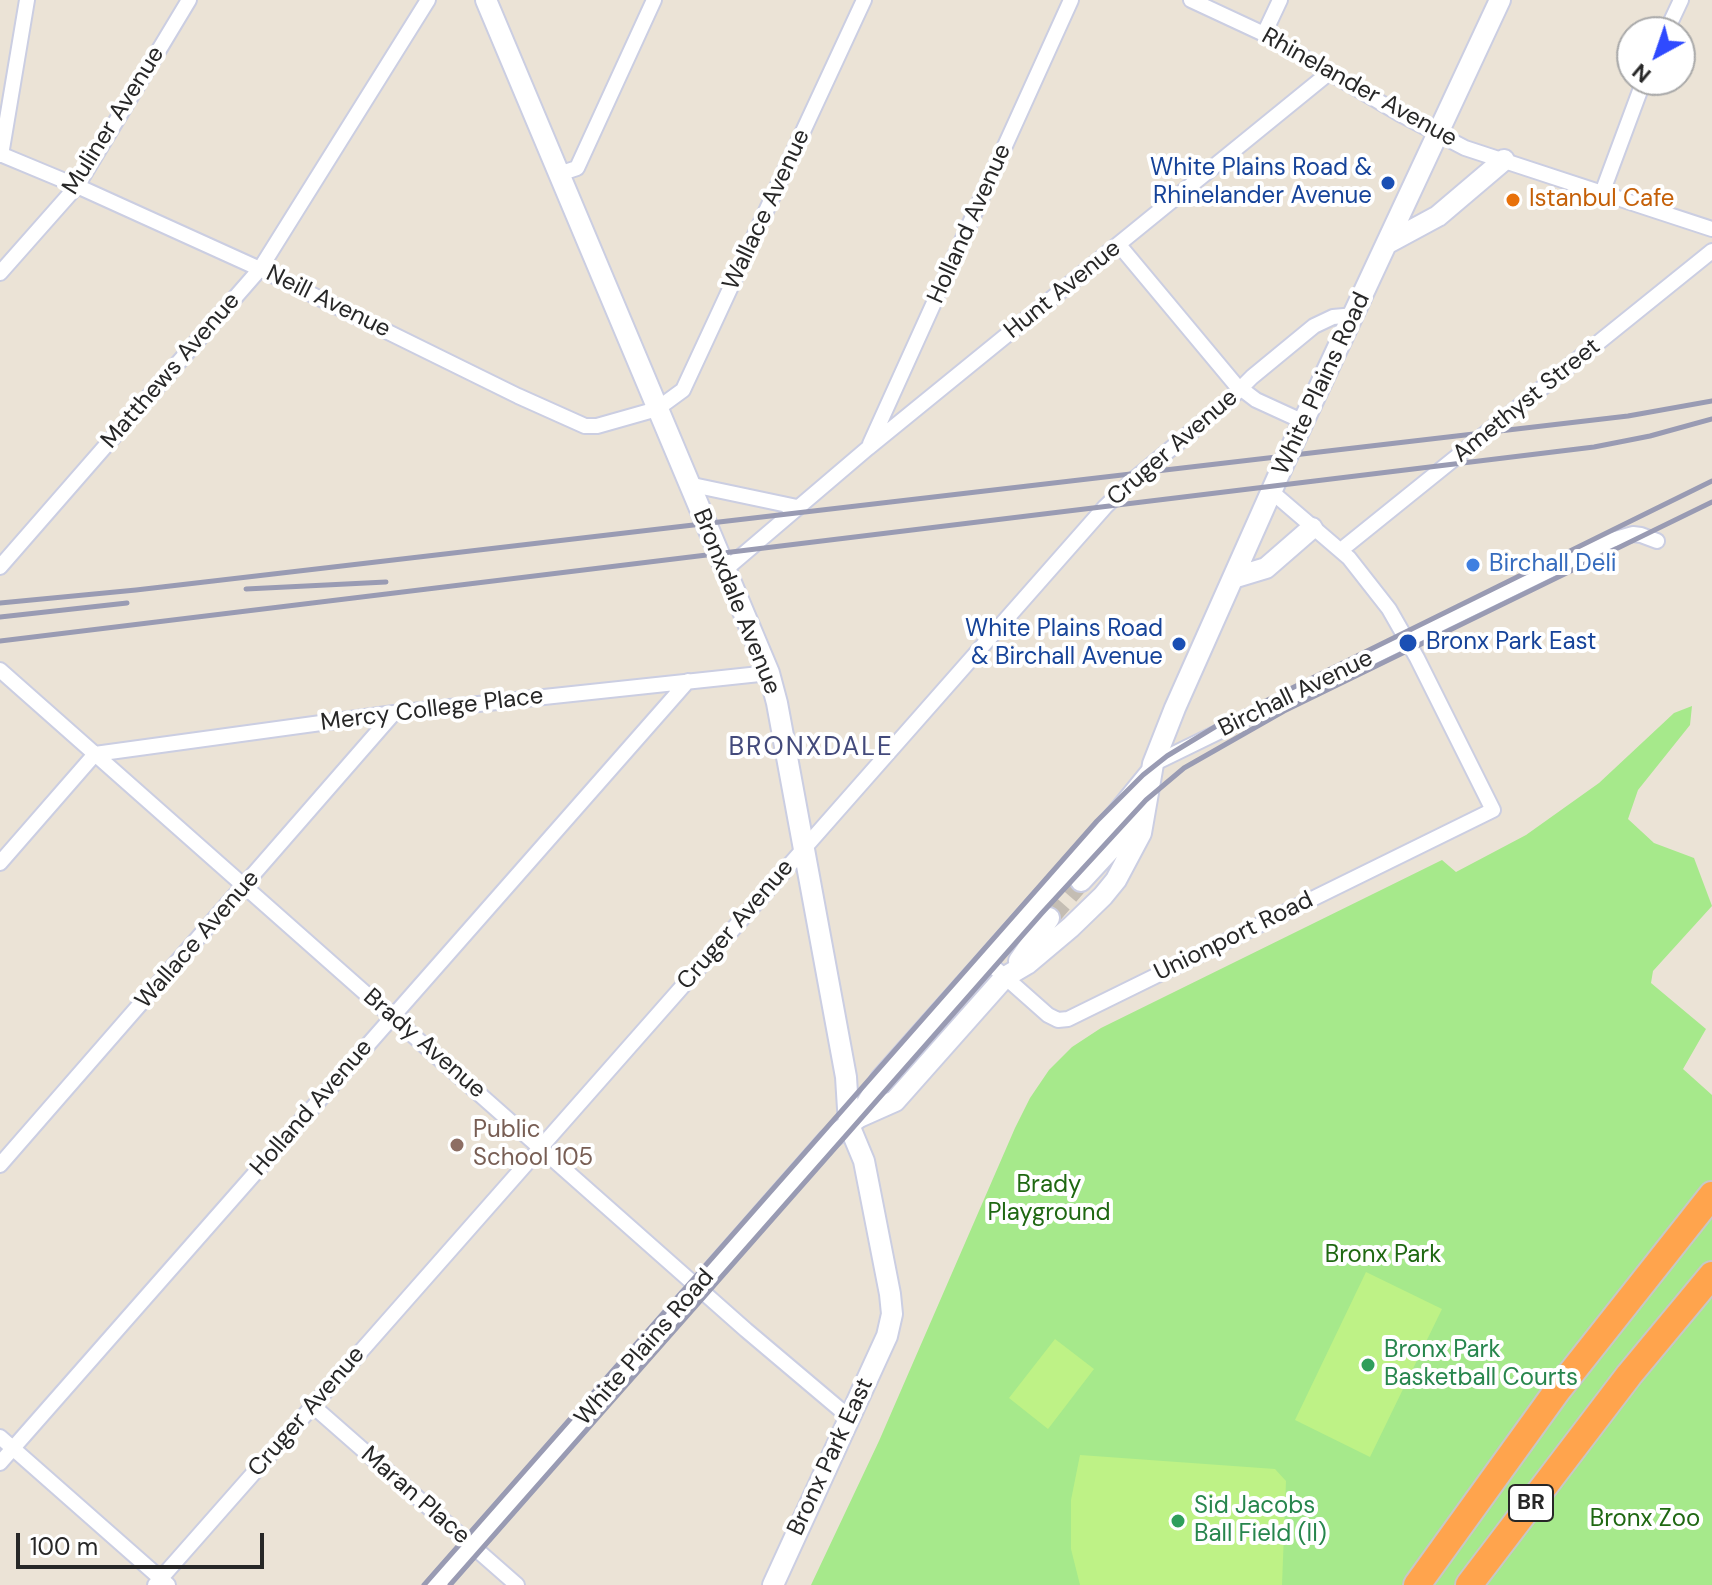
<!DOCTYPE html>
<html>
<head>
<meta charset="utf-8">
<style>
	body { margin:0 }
	#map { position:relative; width:1712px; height:1585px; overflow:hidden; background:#ebe3d6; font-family:"DM Sans",sans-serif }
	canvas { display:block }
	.north { position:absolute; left:1616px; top:16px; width:80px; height:80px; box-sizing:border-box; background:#fff; border:2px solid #a9a9a9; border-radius:50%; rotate:220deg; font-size:22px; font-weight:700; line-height:32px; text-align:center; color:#272727 }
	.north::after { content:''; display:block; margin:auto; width:28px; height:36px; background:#2f4aff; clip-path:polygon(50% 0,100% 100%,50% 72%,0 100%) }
	.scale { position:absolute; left:16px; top:1533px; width:248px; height:36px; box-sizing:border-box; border:4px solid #272727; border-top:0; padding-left:10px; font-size:24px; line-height:28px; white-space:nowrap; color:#272727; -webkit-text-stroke:6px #fff; paint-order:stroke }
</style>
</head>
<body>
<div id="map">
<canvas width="1712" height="1585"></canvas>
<div class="north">N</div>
<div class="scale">100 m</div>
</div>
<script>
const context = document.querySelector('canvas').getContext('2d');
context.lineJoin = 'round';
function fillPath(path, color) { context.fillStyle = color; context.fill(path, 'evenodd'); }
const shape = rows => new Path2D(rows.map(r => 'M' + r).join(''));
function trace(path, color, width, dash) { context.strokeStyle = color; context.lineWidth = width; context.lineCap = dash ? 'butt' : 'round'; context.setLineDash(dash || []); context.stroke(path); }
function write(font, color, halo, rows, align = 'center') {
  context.font = font + ' "DM Sans",sans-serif'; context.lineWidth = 8; context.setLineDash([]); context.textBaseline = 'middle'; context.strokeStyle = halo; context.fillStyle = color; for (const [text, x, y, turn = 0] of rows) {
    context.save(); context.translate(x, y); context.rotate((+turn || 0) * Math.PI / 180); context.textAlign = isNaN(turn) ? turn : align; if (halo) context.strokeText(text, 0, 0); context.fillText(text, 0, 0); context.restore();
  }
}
fillPath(shape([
	[1692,706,1690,725,1638,790,1628,819,1654,843,1694,858,1712,906,1653,971,1651,983,1706,1029,1683,1069,1712,1095,1712,1585,811,1585,879,1441,1015,1128,1030,1098,1049,1070,1072,1047,1101,1028,1442,860,1456,872,1526,835,1599,783,1674,713]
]), '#a6e98b');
fillPath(shape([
	[1366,1272,1442,1309,1370,1457,1295,1420],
	[1055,1339,1094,1369,1048,1429,1009,1398],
	[1080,1455,1275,1469,1286,1481,1282,1585,1080,1585,1071,1549,1071,1500]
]), '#bef286');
trace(shape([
	[1049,918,1081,881]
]), '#c4bdb3', 20, [20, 10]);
const street = shape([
	[1191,0,1264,34,1400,114,1465,148,1712,229],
	[1666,32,1681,0],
	[1264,34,1280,0],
	[0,154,77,186,260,269,518,396,585,426,597,426,657,409,683,390,864,0],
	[1,155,27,0],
	[559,174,577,168,654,0],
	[1602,193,1644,80],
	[1119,245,1235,384,1256,400,1304,422],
	[0,273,77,186,189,0],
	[870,444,1071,0],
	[688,484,797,507],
	[1341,550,1712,251],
	[0,567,260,269,428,0],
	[726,569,868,448,1330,72],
	[0,670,746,1330,849,1417],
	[1153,764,1612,540,1633,534,1641,535,1657,541],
	[0,863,95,754,394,713,769,673],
	[987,961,1048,1015,1058,1020,1068,1019,1493,810,1417,658,1389,609,1349,558,1272,492],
	[0,1165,394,713],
	[313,1406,517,1585],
	[0,1437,168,1585],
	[0,1463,688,681],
	[155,1585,1105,507,1132,481,1226,403,1252,377,1314,326,1333,317,1355,315]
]);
const secondary = shape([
	[486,0,769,673,777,703,846,1077,849,1125,864,1161,890,1294,892,1314,887,1336,773,1585],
	[1388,243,1438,216,1504,160],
	[1233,578,1266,568,1312,528],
	[1081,881,1118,841,1144,801],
	[1019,961,1049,918],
	[859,1117,895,1101,1005,977,1027,964,1071,927,1103,896,1116,880,1141,833,1153,764,1175,708,1284,463,1500,0],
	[437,1585,828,1140,859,1117,881,1079,1116,815,1151,772]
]);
const highway = shape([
	[1417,1585,1557,1391,1712,1195],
	[1469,1585,1629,1375,1712,1275]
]);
trace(street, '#cbcee2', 18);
trace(secondary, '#cbcee2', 24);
trace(highway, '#c7c7c7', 30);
trace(street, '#fff', 14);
trace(secondary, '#fff', 20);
trace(highway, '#ffa44d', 26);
trace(shape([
	[246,589,386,582],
	[0,603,136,590,1628,416,1712,401],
	[0,617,127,603],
	[0,641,1594,447,1650,436,1712,419],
	[424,1585,1097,821,1143,775,1167,756,1223,722,1712,481],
	[450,1585,1042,913,1146,800,1184,768,1284,711,1712,502]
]), '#999bb3', 5);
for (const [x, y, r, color] of [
	[1388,183,8,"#1a4fb4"],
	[1513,200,8,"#e8710a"],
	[1473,565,8,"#3f7fe0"],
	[1408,643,10,"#1a4fb4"],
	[1179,644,8,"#1a4fb4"],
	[457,1145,8,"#8d6e63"],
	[1368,1365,8,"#2e9e5b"],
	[1178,1521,8,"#2e9e5b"]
]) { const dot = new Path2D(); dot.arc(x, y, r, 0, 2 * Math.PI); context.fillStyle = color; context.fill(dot); trace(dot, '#fff', 3); }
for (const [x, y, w] of [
	[1531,1503,44]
]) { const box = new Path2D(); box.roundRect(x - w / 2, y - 18, w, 36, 6); context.fillStyle = '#fff'; context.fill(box); trace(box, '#272727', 2); }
write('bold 22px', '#272727', null, [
	["BR",1531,1503]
]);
write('24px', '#272727', '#fff', [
	["Rhinelander Avenue",1359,88,29],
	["Muliner Avenue",114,121,-58],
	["Wallace Avenue",767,210,-65],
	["Holland Avenue",970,224,-66],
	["Hunt Avenue",1063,290,-39],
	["Neill Avenue",328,302,26],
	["Matthews Avenue",171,371,-49],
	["White Plains Road",1322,384,-65],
	["Amethyst Street",1527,401,-39],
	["Cruger Avenue",1173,448,-41],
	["Bronxdale Avenue",736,602,68],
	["Birchall Avenue",1296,694,-26],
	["Mercy College Place",432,710,-7],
	["Cruger Avenue",736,925,-49],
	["Unionport Road",1234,937,-26],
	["Wallace Avenue",198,940,-49],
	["Brady Avenue",424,1044,41],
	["Holland Avenue",312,1108,-49],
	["White Plains Road",645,1348,-49],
	["Cruger Avenue",307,1412,-49],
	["Bronx Park East",831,1457,-65],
	["Maran Place",415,1496,41]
]);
write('24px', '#164399', '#fff', [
	["White Plains Road &",1372,169],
	["Rhinelander Avenue",1372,197],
	["White Plains Road",1163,630],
	["& Birchall Avenue",1163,658],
	["Bronx Park East",1426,643,"left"]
], 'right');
write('24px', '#c56008', '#fff', [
	["Istanbul Cafe",1529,200]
], 'left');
write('24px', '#366cbe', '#fff', [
	["Birchall Deli",1489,565]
], 'left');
write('24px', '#785e54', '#fff', [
	["Public",473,1131],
	["School 105",473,1159]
], 'left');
write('24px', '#1f6812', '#fff', [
	["Brady",1049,1186],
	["Playground",1049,1214],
	["Bronx Park",1383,1256],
	["Bronx Zoo",1645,1520]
]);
write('24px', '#27864d', '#fff', [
	["Bronx Park",1384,1351],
	["Basketball Courts",1384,1379],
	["Sid Jacobs",1194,1507],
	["Ball Field (II)",1194,1535]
], 'left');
context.letterSpacing = '2px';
write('26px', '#434a7b', '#fff', [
	["BRONXDALE",811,748]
]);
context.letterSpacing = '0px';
</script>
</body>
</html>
